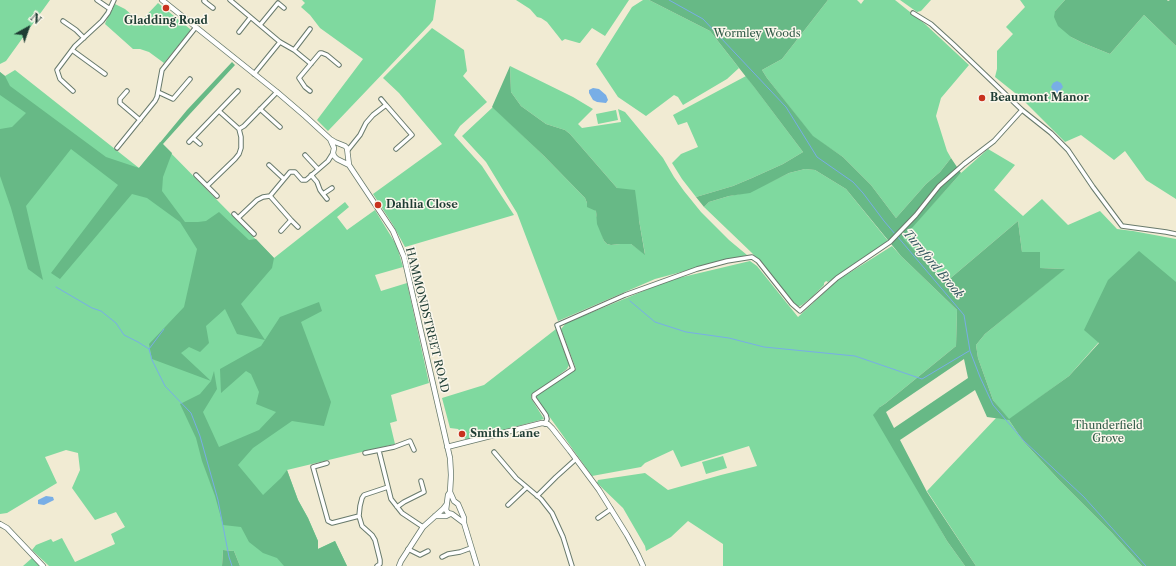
<!DOCTYPE html>
<html>
<head>
<meta charset="utf-8">
<style>
	body { margin:0 }
	#map { position:relative; width:1176px; height:566px; overflow:hidden; background:#f1ebd3; font-family:"Libre Caslon Text",serif }
	canvas { display:block }
	.north { position:absolute; left:8px; top:8px; width:40px; height:40px; -webkit-text-stroke:3px #fbf7ec; paint-order:stroke; rotate:40deg; font-size:11px; font-weight:700; line-height:16px; text-align:center; color:#1f3d34 }
	.north::after { content:''; display:block; margin:auto; width:14px; height:18px; background:#1f3d34; clip-path:polygon(50% 0,100% 100%,50% 72%,0 100%) }
</style>
</head>
<body>
<div id="map">
<canvas width="1176" height="566"></canvas>
<div class="north">N</div>
</div>
<script>
const context = document.querySelector('canvas').getContext('2d');
context.lineJoin = 'round';
function fillPath(path, color) { context.fillStyle = color; context.fill(path, 'evenodd'); }
const shape = rows => new Path2D(rows.map(r => 'M' + r).join(''));
function trace(path, color, width, dash) { context.strokeStyle = color; context.lineWidth = width; context.lineCap = dash ? 'butt' : 'round'; context.setLineDash(dash || []); context.stroke(path); }
function write(font, color, halo, rows, align = 'center') {
  context.font = font + ' "Libre Caslon Text",serif'; context.lineWidth = 3; context.setLineDash([]); context.textBaseline = 'middle'; context.strokeStyle = halo; context.fillStyle = color; for (const [text, x, y, turn = 0] of rows) {
    context.save(); context.translate(x, y); context.rotate((+turn || 0) * Math.PI / 180); context.textAlign = isNaN(turn) ? turn : align; if (halo) context.strokeText(text, 0, 0); context.fillText(text, 0, 0); context.restore();
  }
}
fillPath(shape([
	[0,0,50,0,6,61,0,64],
	[302,0,436,0,433,20,430,24,328,131,317,120,363,59,320,28,310,15,301,7,305,3],
	[516,0,629,0,605,36,592,28,580,43,579,43,565,39,562,41,547,22,541,18,537,17,530,9],
	[643,0,649,0,710,31,739,68,727,79,683,105,678,97,674,95,646,116,618,97,596,64,632,7],
	[828,0,857,0,861,4,864,0,895,0,925,24,969,65,941,98,936,116,947,151,951,158,940,172,926,184,896,218,871,185,843,157,813,137,767,78,762,70,782,59],
	[900,0,931,0,921,11,917,12],
	[1020,0,1065,0,1055,11,1071,37,1083,43,1110,54,1144,15,1176,46,1176,199,1146,180,1125,151,1114,160,1081,135,1065,142,1020,97,995,77,997,69,997,51,1013,34,1006,27,1025,7],
	[158,3,190,29,190,31,164,63,149,52,140,49,133,49,105,24,106,21,115,4,125,9,140,22],
	[432,28,464,50,467,71,463,76,487,102,460,126,454,135,482,166,514,215,405,247,393,225,373,194,442,144,399,93,383,78],
	[510,66,573,97,593,109,578,124,582,128,621,122,618,109,625,112,663,158,674,177,684,191,701,212,729,240,747,255,685,271,655,279,558,321,517,213,486,162,462,136,493,107,544,156,585,198,587,203,596,211,596,214,604,241,607,244,611,245,620,244,631,244,645,254,639,220,617,188,570,134,565,130,546,124,521,106,511,92],
	[15,70,139,168,160,142,274,258,345,202,349,207,337,217,347,230,375,210,397,246,403,267,375,275,381,291,407,283,429,383,391,395,397,421,390,423,395,444,287,470,298,500,308,518,318,541,318,549,335,541,347,566,240,566,234,551,223,550,222,566,49,566,32,550,36,545,51,539,53,542,62,538,75,562,115,544,111,534,125,527,116,512,95,520,72,488,80,470,78,453,66,450,45,457,57,483,7,513,0,514,0,72,5,76],
	[746,76,803,152,783,164,752,178,733,186,696,197,682,179,672,163,681,154,698,147,687,122,678,125,673,115],
	[616,110,618,120,598,124,596,114],
	[988,149,1015,165,994,190,1023,216,1042,199,1068,225,1100,211,1117,229,1133,231,1176,239,1176,282,1085,330,1099,342,1069,376,1009,420,1023,441,1059,480,1112,533,1142,566,976,566,927,491,996,418,1008,419,993,400,978,358,976,345,985,334,1064,269,1040,268,1022,252,1018,221,946,282,928,265,902,238,961,173],
	[805,169,815,170,846,189,889,242,828,282,826,281,824,283,824,285,812,297,802,305,798,307,794,304,752,253,704,207,709,202,729,196,750,192,789,173],
	[892,246,901,256,957,310,956,346,886,403,880,407,922,497,947,541,965,566,723,566,723,544,688,521,671,537,646,551,645,546,623,508,597,483,598,480,645,473,668,490,721,475,757,466,749,446,681,467,673,450,645,463,641,467,592,476,536,398,536,396,576,369,561,329,566,323,670,280,750,261,757,266,798,317,838,280],
	[556,329,569,365,567,369,531,396,531,398,544,419,466,440,462,434,458,429,450,428,442,398,484,385],
	[723,456,727,468,706,474,702,462],
	[32,558,40,566,23,566]
]), '#7fd99f');
fillPath(shape([
	[649,0,828,0,782,59,762,70,767,78,813,136,843,157,871,185,896,218,926,184,940,172,951,158,961,173,903,238,928,265,946,282,1018,221,1022,252,1040,252,1040,268,1065,269,985,334,976,345,978,358,993,400,1009,419,1069,376,1099,343,1084,330,1108,280,1139,251,1176,282,1176,566,1142,566,1112,533,1059,480,1023,441,1009,420,987,417,975,390,900,440,927,492,976,566,965,566,947,541,873,415,880,407,886,403,956,346,957,310,901,256,846,189,815,170,805,169,789,173,750,193,729,196,709,202,704,207,696,197,733,186,752,178,783,164,803,152,754,87,710,31],
	[964,359,968,378,894,428,886,412],
	[1065,0,1167,0,1168,1,1170,0,1176,0,1176,46,1144,15,1110,54,1083,43,1071,37,1058,26,1054,17,1055,11],
	[232,62,235,65,189,115,163,144,172,153,163,177,162,191,185,222,198,222,206,221,219,212,249,240,256,239,274,258,272,268,241,304,265,340,237,334,225,309,206,326,209,343,200,352,189,347,181,353,211,381,214,371,217,389,203,412,219,447,259,430,276,412,256,404,259,392,251,374,246,371,221,393,220,369,261,346,280,317,319,302,322,311,301,322,331,402,324,426,292,421,253,448,238,465,263,495,281,478,287,470,298,500,308,518,318,541,318,549,335,541,347,566,284,566,277,558,263,553,249,542,241,527,223,525,215,496,202,461,196,438,180,404,200,394,211,381,152,359,149,344,184,307,197,249,180,222,147,198,132,194,60,279,51,273,118,185,71,149,26,206,43,280,28,269,11,208,0,176,0,129,12,127,26,113,0,95,0,72,5,76,10,86,106,157,139,168,187,110],
	[510,66,511,92,521,106,546,124,565,130,570,134,617,188,635,190,639,220,645,255,631,244,620,244,611,245,607,244,604,241,597,224,596,211,587,207,587,203,585,198,544,156,492,107],
	[223,550,234,551,240,566,222,566]
]), '#67b986');
fillPath(shape([
	[1057,81,1061,83,1063,87,1058,93,1055,93,1051,87,1053,83],
	[593,88,599,89,606,95,608,100,606,103,597,102,593,100,589,93,589,90],
	[46,496,53,497,54,500,44,505,38,504,38,500]
]), '#78aee6');
trace(shape([
	[669,0,703,19,786,107,817,157,853,182,863,193,884,221,895,234],
	[897,236,964,315,970,351,980,377,993,405,1024,441,1084,497,1146,566],
	[56,287,92,308,101,311,116,323,124,335,138,342,149,349,164,329],
	[630,301,655,322,686,332,729,338,764,347,855,356,922,379,969,351],
	[149,349,152,360,165,386,191,413,200,436,218,500,229,557,232,566]
]), '#78aee6', 1);
const minor = shape([
	[97,0,110,9],
	[205,0,204,1,213,8],
	[230,0,280,42,294,50,311,64],
	[913,13,931,24,953,44,1022,110,1051,133,1068,150,1093,187,1122,226,1166,232,1176,234],
	[63,21,76,30,84,38],
	[260,25,278,3,284,8],
	[239,32,250,18],
	[72,50,105,74],
	[294,50,310,29],
	[254,74,280,42],
	[73,91,60,79,57,70,75,46,102,21,108,13,114,0],
	[127,91,120,99,120,103,140,120],
	[310,91,305,87,299,78,320,53,322,53,327,55,339,65],
	[158,92,173,99,190,79],
	[381,99,386,105],
	[260,109,280,127],
	[219,111,239,129],
	[193,138,200,144],
	[189,142,238,91],
	[117,148,155,101,157,97,162,70,196,27],
	[348,150,360,135,366,123,373,115,386,105,412,135,396,149],
	[305,155,318,169],
	[269,165,284,179],
	[196,175,217,196],
	[311,175,317,182,320,190,323,194,332,188],
	[207,186,235,159,239,154,241,148,241,137,239,129,244,126,277,92],
	[323,194,327,199],
	[270,196,291,220,281,231],
	[234,214,238,218],
	[291,220,298,227],
	[254,234,238,218,257,200,263,197,270,196,290,172,295,172,302,180,306,180,328,161,333,153],
	[545,424,547,419,546,415,534,398,534,395,573,369,557,325,625,295,697,269,727,261,752,257,758,261,792,304,800,311,837,278,890,242,916,215,939,186,964,164,994,141,1022,110],
	[379,451,391,499,402,513,423,527],
	[494,452,516,478,541,499,552,513,563,537,572,566],
	[365,453,394,447,410,441,414,450],
	[327,463,313,467,328,521,332,523,359,516],
	[537,496,556,477,576,459],
	[508,505,526,488],
	[397,507,404,502,424,492,421,481],
	[598,518,611,509],
	[408,549,420,555,428,551],
	[442,557,448,554,460,552,471,548],
	[377,566,380,564,380,560,375,540,372,535,362,526,359,516,360,506,362,498,364,495,388,487]
]);
const tertiary = shape([
	[162,0,277,92,305,116,330,139,335,142,345,146,347,148,349,165,393,231,404,257,450,458,451,475,450,492,448,495,446,510,448,513,452,514,464,523],
	[330,139,334,148,333,153,334,156,337,159,349,165],
	[447,447,542,423,548,424,552,428,570,451,599,490,627,535,638,555,643,566],
	[450,492,454,501,458,504,464,518,464,523,477,566],
	[435,516,446,516,450,514],
	[0,524,7,528,43,566],
	[399,566,401,561,423,527,443,509,446,505]
]);
trace(minor, '#687a6c', 5.5);
trace(tertiary, '#687a6c', 6);
trace(minor, '#fff', 3.5);
trace(tertiary, '#fff', 4.5);
for (const [x, y, r, color] of [
	[166,8,4,"#c8321e"],
	[982,98,4,"#c8321e"],
	[378,205,4,"#c8321e"],
	[462,434,4,"#c8321e"]
]) { const dot = new Path2D(); dot.arc(x, y, r, 0, 2 * Math.PI); context.fillStyle = color; context.fill(dot); trace(dot, '#fbf7ec', 1.5); }
write('bold 11px', '#1f3d34', '#fbf7ec', [
	["Gladding Road",166,21,"center"],
	["Beaumont Manor",990,98],
	["Dahlia Close",386,205],
	["Smiths Lane",470,434]
], 'left');
write('11px', '#325c49', '#fbf7ec', [
	["Wormley Woods",757,34],
	["Thunderfield",1108,426],
	["Grove",1108,439]
]);
write('11px', '#1f3d34', '#fbf7ec', [
	["HAMMONDSTREET ROAD",427,320,76]
]);
write('italic 12px', '#355960', '#fbf7ec', [
	["Turnford Brook",933,264,50]
]);
</script>
</body>
</html>
